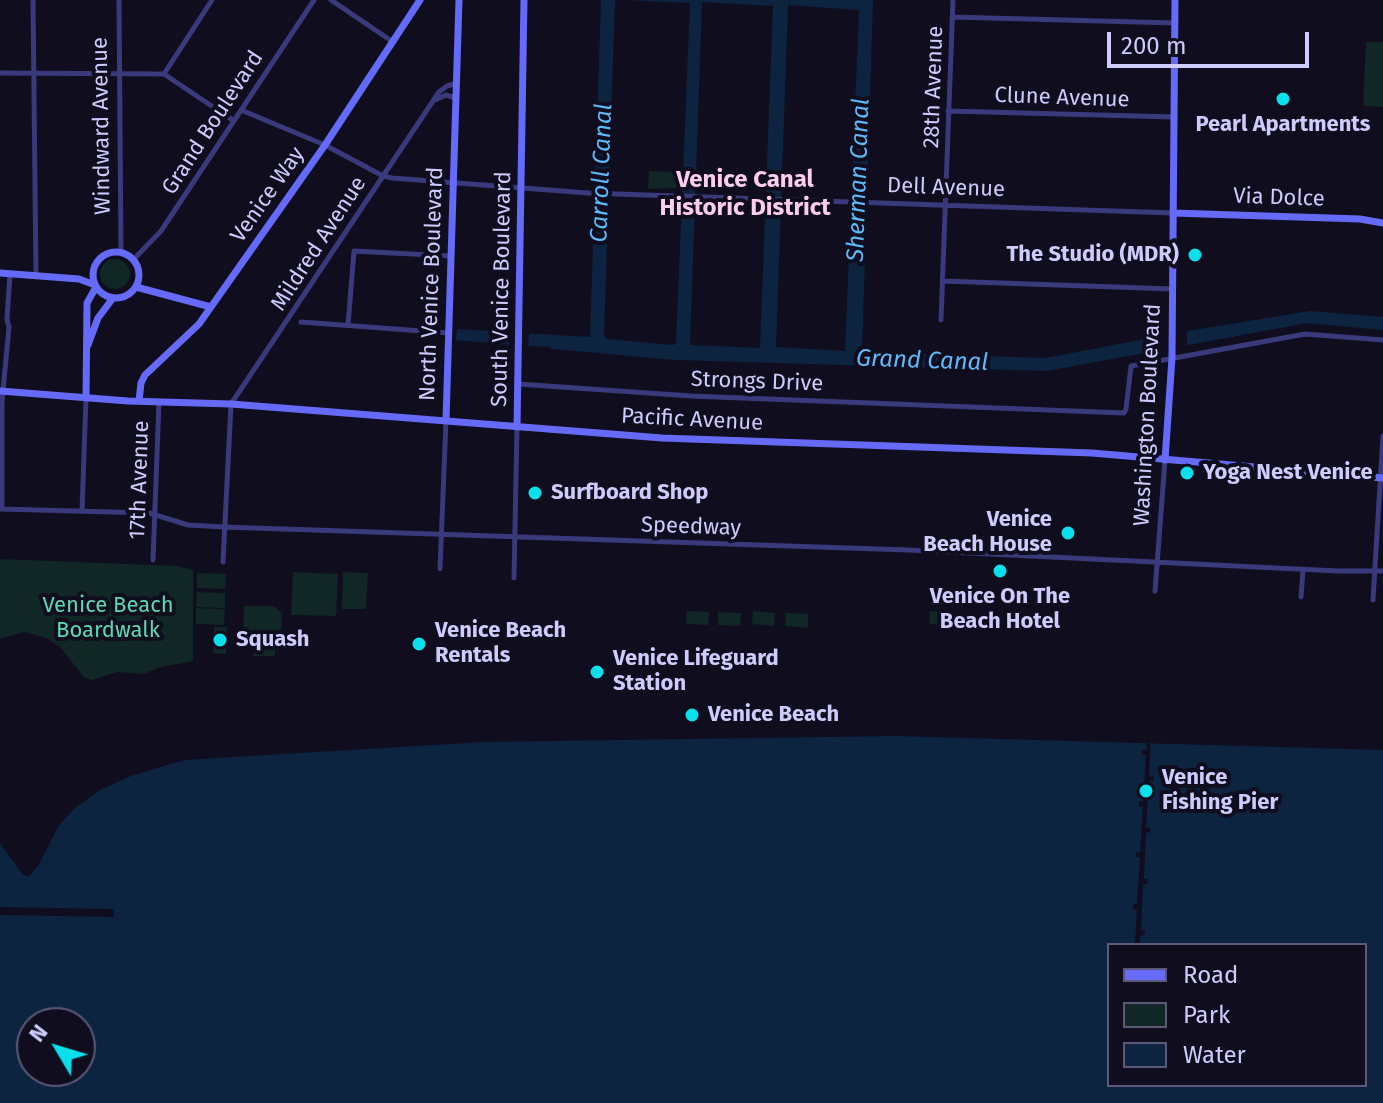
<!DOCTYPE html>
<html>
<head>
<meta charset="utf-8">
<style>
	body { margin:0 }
	#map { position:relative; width:1383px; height:1103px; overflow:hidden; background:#0f0d1e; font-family:"Fira Sans",sans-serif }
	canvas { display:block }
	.legend { position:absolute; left:1107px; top:943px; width:260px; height:144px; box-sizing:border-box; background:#0f0d1e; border:2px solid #5b5977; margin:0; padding:10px 14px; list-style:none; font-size:24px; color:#cecbfd }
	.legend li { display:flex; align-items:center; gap:16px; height:40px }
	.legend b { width:40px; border:2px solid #5b5977 }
	.north { position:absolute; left:16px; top:1007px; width:80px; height:80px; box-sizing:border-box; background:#0f0d1e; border:2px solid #5b5977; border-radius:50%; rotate:308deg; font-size:22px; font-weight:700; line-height:32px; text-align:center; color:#cecbfd }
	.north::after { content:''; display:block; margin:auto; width:28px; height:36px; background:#09e0ec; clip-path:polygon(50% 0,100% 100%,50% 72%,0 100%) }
	.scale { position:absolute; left:1107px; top:32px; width:202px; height:36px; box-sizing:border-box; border:4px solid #cecbfd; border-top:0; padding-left:10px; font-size:24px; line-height:28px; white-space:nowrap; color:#cecbfd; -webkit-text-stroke:6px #0f0d1e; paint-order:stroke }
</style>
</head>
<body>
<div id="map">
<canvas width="1383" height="1103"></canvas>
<ul class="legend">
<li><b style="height:10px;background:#666af9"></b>Road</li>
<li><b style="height:22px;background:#102725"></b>Park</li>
<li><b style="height:22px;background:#0d2441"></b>Water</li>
</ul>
<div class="north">N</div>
<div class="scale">200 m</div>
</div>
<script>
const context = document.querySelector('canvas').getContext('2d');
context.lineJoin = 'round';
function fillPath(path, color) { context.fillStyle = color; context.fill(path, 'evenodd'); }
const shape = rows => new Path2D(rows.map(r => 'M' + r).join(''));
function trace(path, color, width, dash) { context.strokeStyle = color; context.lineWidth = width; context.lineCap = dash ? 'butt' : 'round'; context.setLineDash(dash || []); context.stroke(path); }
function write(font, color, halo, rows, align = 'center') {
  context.font = font + ' "Fira Sans",sans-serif'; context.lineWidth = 8; context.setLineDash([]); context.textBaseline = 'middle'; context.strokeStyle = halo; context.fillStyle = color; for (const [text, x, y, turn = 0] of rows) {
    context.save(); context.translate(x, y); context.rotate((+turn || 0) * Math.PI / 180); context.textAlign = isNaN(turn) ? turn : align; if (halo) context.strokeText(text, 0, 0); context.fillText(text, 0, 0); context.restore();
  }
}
fillPath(shape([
	[1366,42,1383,42,1383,107,1363,106],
	[649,171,678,172,678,188,648,189],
	'100 274a15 15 0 1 1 30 0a15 15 0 1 1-30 0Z',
	[0,559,177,566,193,570,193,661,161,667,143,674,118,672,91,680,84,677,60,647,47,638,24,632,0,639],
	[293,572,338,574,336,616,291,615],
	[343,572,368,573,366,609,342,609],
	[197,573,226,574,225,589,197,588],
	[197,592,225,593,225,608,196,607],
	[244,606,274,606,282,614,281,633,243,633],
	[196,608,225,609,224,625,196,624],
	[687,611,709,612,708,625,686,624],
	[753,611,775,613,774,626,752,624],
	[930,611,952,612,951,625,929,624],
	[718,612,741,613,740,626,718,625],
	[786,613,808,614,808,628,785,626],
	[214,627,227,627,226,654,213,653],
	[253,643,275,643,275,656,253,656]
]), '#102725');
fillPath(shape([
	[601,0,615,0,604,336,607,339,673,345,676,343,690,3,624,0,873,0,862,352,1046,358,1187,331,1310,311,1383,317,1383,330,1307,323,1047,371,674,360,456,340,457,329,590,337],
	[702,2,773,6,760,348,690,345],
	[788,5,859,10,845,351,776,347],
	[896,736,1383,750,1383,1103,0,1103,0,843,23,875,29,876,38,866,59,825,76,807,100,790,131,776,184,760,484,742],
	[1109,945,1365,945,1365,1085,1109,1085],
	[32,1023,80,1023,80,1071,32,1071]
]), '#0d2441');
fillPath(shape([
	[510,329,553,333,529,334,528,346,551,347,551,351,509,347],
	[1187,330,1187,348,1156,354,1156,336],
	[1147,739,1151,740,1149,776,1154,777,1153,781,1149,781,1146,827,1150,828,1150,832,1146,833,1144,879,1148,879,1147,884,1143,884,1141,930,1145,931,1145,935,1140,936,1140,945,1135,945,1137,910,1133,909,1133,904,1137,904,1140,858,1136,857,1136,853,1140,852,1143,807,1139,806,1139,801,1143,801,1146,755,1142,755,1142,750,1146,750],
	[0,907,114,909,114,917,0,915]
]), '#0f0d1e');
trace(shape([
	[33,0,36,277],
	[119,0,121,252],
	[331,0,393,42],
	[952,17,1175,23],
	[0,73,164,74,234,121],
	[164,74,212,0],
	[435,100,446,95,456,98],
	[241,110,325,145,383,176,392,178,588,193,1173,213],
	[948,111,1174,117],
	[134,259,161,231,314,0],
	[943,281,1173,289],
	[941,320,953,0],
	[301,322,449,333],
	[348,325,354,251,451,256],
	[518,384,691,396,1124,413,1126,409,1131,366,1305,334,1383,340],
	[0,509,149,513,188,525,224,527,908,550,1338,571,1383,571],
	[2,509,2,401,9,327,7,319,10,274],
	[82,511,86,398],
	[153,560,159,402],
	[223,562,231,404,439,92,447,86,457,83],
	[440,569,446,421],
	[514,578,517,427],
	[1155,591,1165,460],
	[1301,597,1303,570],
	[1373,600,1383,436]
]), '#393a7b', 5);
trace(shape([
	[1173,213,1360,219,1383,223],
	'93 275a23 23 0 1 1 46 0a23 23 0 1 1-46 0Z',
	[0,273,79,279,95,285],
	[136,287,211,307],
	[88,345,98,318,113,298],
	[0,391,128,401,231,404,662,438,1092,453,1383,478],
	[86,398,87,303,96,287],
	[139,401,141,383,145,375,199,324,325,145,420,0],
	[446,420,459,0],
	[517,427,524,0],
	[1165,460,1172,358,1175,0]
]), '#666af9', 7);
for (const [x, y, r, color] of [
	[1283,99,8,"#09e0ec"],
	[1195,255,8,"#09e0ec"],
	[1187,473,8,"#09e0ec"],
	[535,493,8,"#09e0ec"],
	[1068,533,8,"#09e0ec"],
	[1000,571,8,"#09e0ec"],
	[220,640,8,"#09e0ec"],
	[419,644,8,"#09e0ec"],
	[597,672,8,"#09e0ec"],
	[692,715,8,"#09e0ec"],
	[1146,791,8,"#09e0ec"]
]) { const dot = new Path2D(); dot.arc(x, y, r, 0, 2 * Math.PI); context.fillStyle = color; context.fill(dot); trace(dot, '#0f0d1e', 3); }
write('22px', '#cecbfd', '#0f0d1e', [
	["28th Avenue",934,87,-88],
	["Clune Avenue",1062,98,2],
	["Grand Boulevard",213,123,-57],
	["Windward Avenue",102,126,-91],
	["Dell Avenue",946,188,2],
	["Venice Way",268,195,-55],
	["Via Dolce",1279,198,2],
	["Mildred Avenue",319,244,-57],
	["North Venice Boulevard",432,284,-88],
	["South Venice Boulevard",502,289,-89],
	["Strongs Drive",757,382,2],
	["Washington Boulevard",1148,415,-87],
	["Pacific Avenue",692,420,3],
	["17th Avenue",140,480,-88],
	["Speedway",691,527,2]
]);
write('bold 22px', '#cecbfd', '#0f0d1e', [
	["Pearl Apartments",1283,125,"center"],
	["The Studio (MDR)",1179,255,"right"],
	["Yoga Nest Venice",1203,473],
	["Surfboard Shop",551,493],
	["Venice",1052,520,"right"],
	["Beach House",1052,545,"right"],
	["Venice On The",1000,597,"center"],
	["Beach Hotel",1000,622,"center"],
	["Venice Beach",435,631],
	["Rentals",435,656],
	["Squash",236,640],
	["Venice Lifeguard",613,659],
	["Station",613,684],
	["Venice Beach",708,715],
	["Venice",1162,778],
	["Fishing Pier",1162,803]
], 'left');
write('22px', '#5bd9b3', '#0f0d1e', [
	["Venice Beach",108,606],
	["Boardwalk",108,631]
]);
write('italic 24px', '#5db9f9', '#0f0d1e', [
	["Carroll Canal",602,173,-88],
	["Sherman Canal",859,180,-88],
	["Grand Canal",922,361,2]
]);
write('bold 24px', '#fdcdee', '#0f0d1e', [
	["Venice Canal",745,180],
	["Historic District",745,208]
]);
</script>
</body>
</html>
